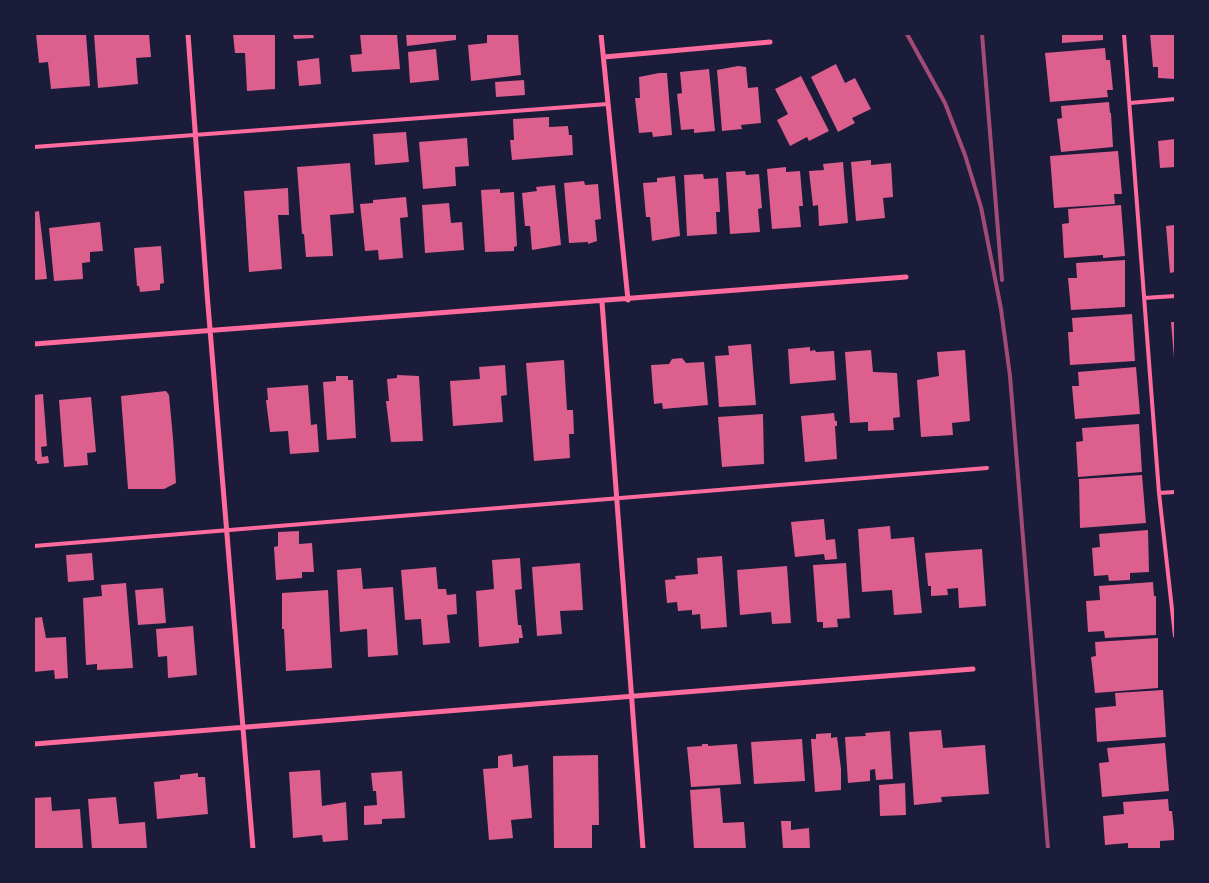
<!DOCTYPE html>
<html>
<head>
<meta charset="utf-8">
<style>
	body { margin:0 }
	#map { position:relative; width:1209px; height:883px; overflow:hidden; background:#1b1b3a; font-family:Cabin,sans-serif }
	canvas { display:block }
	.frame { position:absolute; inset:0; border:35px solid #1b1b3a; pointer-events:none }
</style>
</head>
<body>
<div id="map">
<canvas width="1209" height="883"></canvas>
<div class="frame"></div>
</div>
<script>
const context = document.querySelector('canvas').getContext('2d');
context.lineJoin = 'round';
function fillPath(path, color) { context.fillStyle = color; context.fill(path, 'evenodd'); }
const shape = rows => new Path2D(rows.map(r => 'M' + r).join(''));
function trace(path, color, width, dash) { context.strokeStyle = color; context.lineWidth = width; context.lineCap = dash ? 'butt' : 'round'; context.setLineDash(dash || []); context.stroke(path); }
fillPath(shape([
	[36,34,86,34,90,86,51,89,48,62,39,63],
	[94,34,149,34,151,57,136,58,138,84,98,88],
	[233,34,275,34,275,89,247,91,245,53,235,53],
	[293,34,313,34,314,38,294,39],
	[360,34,397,34,400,69,352,72,350,55,362,54],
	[406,34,456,34,456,40,407,46],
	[518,34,521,75,471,81,468,45,487,43,487,35],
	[1062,34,1103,34,1103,40,1062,43],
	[1150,34,1175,34,1175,79,1158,78,1158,67,1153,67],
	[1105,48,1106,60,1110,60,1113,90,1107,90,1108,97,1050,102,1045,53],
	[436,49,439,80,410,83,408,52],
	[319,58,321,84,299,86,297,61],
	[836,64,845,83,855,78,871,109,852,118,855,123,838,132,811,77],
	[738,66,746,67,748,88,758,87,761,123,741,125,742,129,722,131,717,70],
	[709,69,715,131,694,133,694,129,681,130,677,94,682,93,680,72],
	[659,73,667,73,672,135,653,137,652,132,639,133,635,98,640,98,639,77],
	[801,76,829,131,809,141,807,137,790,146,777,120,788,114,775,89],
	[524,80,525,95,496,97,495,82],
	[1109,102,1110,113,1111,113,1113,147,1061,152,1057,119,1062,118,1061,106],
	[549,117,549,127,568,126,569,135,572,135,573,155,512,160,510,140,514,140,513,119],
	[406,132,409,162,375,165,373,134],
	[467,138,469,166,455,167,456,186,423,189,419,142],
	[1175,139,1175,167,1160,168,1158,141],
	[1118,151,1122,194,1114,194,1115,204,1054,208,1050,156],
	[871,160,871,165,891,163,893,197,883,198,885,218,856,221,851,162],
	[843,162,848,223,819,226,818,205,813,206,809,171,824,170,823,164],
	[350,163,354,213,330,215,333,256,306,257,304,234,302,234,297,167],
	[786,167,786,172,800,171,803,206,799,206,801,227,772,229,767,169],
	[745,171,746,175,759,174,762,208,758,209,760,232,730,234,726,172],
	[703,174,704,179,718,178,720,212,716,212,717,234,687,236,684,175],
	[675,176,680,236,652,241,650,217,646,217,643,183,657,182,657,178],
	[584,181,585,185,598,184,601,219,595,220,597,241,588,244,588,242,569,243,564,183],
	[555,185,561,245,532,250,530,226,525,226,522,193,537,191,536,187],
	[288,188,289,215,278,215,282,269,249,272,244,191],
	[500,189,500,193,514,192,517,246,514,247,514,251,485,252,481,190],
	[406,197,408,217,400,218,403,258,379,260,378,250,365,251,360,204,373,203,373,200],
	[449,203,451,223,462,222,464,250,425,253,422,205],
	[1121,205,1125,256,1103,258,1103,255,1064,258,1062,224,1069,223,1068,209],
	[39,211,47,279,34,280,34,212],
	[100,222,103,251,90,252,90,262,82,263,83,279,54,281,49,228],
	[1175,225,1175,272,1170,273,1166,226],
	[161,246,164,283,160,284,160,290,140,292,139,286,137,286,134,248],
	[1125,260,1125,307,1071,310,1068,278,1077,278,1076,263],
	[1132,314,1135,361,1070,365,1068,332,1073,332,1072,318],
	[1171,322,1175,322,1175,358,1174,358],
	[751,344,756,405,719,407,715,356,729,355,728,346],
	[810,347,810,351,815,350,816,352,834,351,836,380,790,384,788,349],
	[871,350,873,372,897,373,900,417,893,418,894,430,868,431,868,422,850,423,845,352],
	[965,350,970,421,952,423,953,435,921,437,917,380,939,376,937,352],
	[682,358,686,363,704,362,708,405,663,409,662,403,654,404,651,365,669,364,672,359],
	[564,360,567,410,573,410,574,434,569,434,570,458,534,461,526,363],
	[505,365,507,395,501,396,503,422,453,426,450,381,480,379,479,367],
	[1136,367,1140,414,1075,419,1072,386,1079,386,1078,372],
	[397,375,419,376,423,441,391,442,386,401,389,401,387,379,397,378],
	[336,376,348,376,348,380,353,380,356,438,327,440,323,382,336,381],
	[308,385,311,425,317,424,319,452,290,454,288,431,270,432,266,400,268,400,267,388],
	[166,391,169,395,173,438,176,483,164,489,128,489,121,396],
	[43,394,47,446,41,447,42,457,48,456,49,463,37,464,37,461,34,461,34,395],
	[91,397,96,452,87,453,88,465,64,467,59,400],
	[834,413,835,421,837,421,837,426,835,426,837,459,805,462,801,416],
	[763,414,764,464,722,467,718,417],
	[1139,424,1142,472,1078,477,1076,442,1083,441,1082,428],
	[1142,475,1146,523,1080,528,1079,479],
	[824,519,826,540,835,539,837,559,825,560,824,554,795,557,791,522],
	[890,526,891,539,914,537,922,613,894,615,892,590,862,592,858,529],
	[1148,530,1149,572,1130,573,1130,580,1109,581,1108,575,1094,576,1092,548,1100,547,1099,534],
	[299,531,299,544,312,543,314,572,302,572,302,578,276,580,274,547,278,546,278,532],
	[982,549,986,606,959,608,958,588,947,589,948,595,931,596,931,586,928,586,925,553],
	[92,553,94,580,68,582,66,555],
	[722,556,727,627,701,629,700,614,692,615,692,610,678,611,677,602,667,603,665,580,676,579,675,576,698,574,697,558],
	[520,558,522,589,515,590,518,625,521,625,523,638,519,638,519,643,479,647,476,591,494,589,492,560],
	[580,563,583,610,560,611,562,634,537,636,532,567],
	[846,563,850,618,837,619,838,627,823,628,823,622,817,622,813,565],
	[787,566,791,623,772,624,771,612,740,615,737,570],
	[436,567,438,589,446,589,447,595,456,594,457,614,447,615,450,643,423,645,421,619,405,620,401,570],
	[361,568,363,589,393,587,398,655,368,657,367,629,340,632,337,570],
	[1153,582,1154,596,1156,596,1156,635,1105,638,1104,631,1088,632,1086,601,1100,600,1099,586],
	[126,583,133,668,97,670,97,664,86,665,83,598,102,596,101,585],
	[163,588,166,623,138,625,135,590],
	[328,590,332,668,286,671,284,629,282,629,282,593],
	[42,617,46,638,66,637,68,678,55,679,54,670,34,672,34,618],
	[193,626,197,675,168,678,167,656,158,657,156,629],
	[1158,638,1158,688,1095,693,1091,657,1096,656,1095,642],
	[1163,690,1166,737,1097,742,1095,708,1116,706,1115,693],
	[941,730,943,748,985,745,989,794,941,797,942,802,914,805,909,732],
	[890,731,893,779,876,780,875,769,870,770,870,781,848,783,845,737,866,736,865,733],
	[831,733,831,738,837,737,841,769,841,790,815,792,811,739,816,739,816,734],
	[802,739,805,781,754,784,751,742],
	[1165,743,1169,791,1102,797,1099,763,1109,762,1107,748],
	[702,744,708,744,708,746,737,744,741,784,691,787,687,747,702,746],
	[512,754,513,767,528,765,532,818,511,820,513,838,489,840,483,769,498,768,498,756],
	[598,755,599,825,592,825,592,849,554,849,553,756],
	[320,770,322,806,346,802,348,840,323,842,322,835,293,838,289,772],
	[402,771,405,818,382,819,382,824,364,825,364,806,377,805,376,791,373,791,371,773],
	[198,773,198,777,205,777,208,814,157,819,154,782,180,779,180,775],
	[905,783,906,815,880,816,879,785],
	[720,788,723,823,744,822,746,849,694,849,690,790],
	[51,797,52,811,80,809,83,849,34,849,34,798],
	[116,797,119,824,145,822,147,849,92,849,88,799],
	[1168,799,1169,811,1172,811,1175,840,1160,841,1160,849,1128,849,1128,843,1105,845,1103,816,1124,814,1123,802],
	[781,821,791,821,791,830,809,828,810,849,783,849]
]), '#dd5f8e');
trace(shape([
	[1124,34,1159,493,1175,636],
	[1130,103,1175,99],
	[34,147,608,104],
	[1144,298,1175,296],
	[1159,493,1175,492],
	[34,546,987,468]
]), '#ff6b9d', 4);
trace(shape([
	[188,34,207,293,253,849],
	[601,34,628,300],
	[604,57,770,42],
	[602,302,643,849],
	[34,344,906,277],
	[34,744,973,669]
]), '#ff6b9d', 5);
trace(shape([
	[907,34,945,103,965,155,981,207,1001,309,1010,376,1048,849],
	[982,34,1002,280]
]), '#a44b75', 4);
</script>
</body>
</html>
